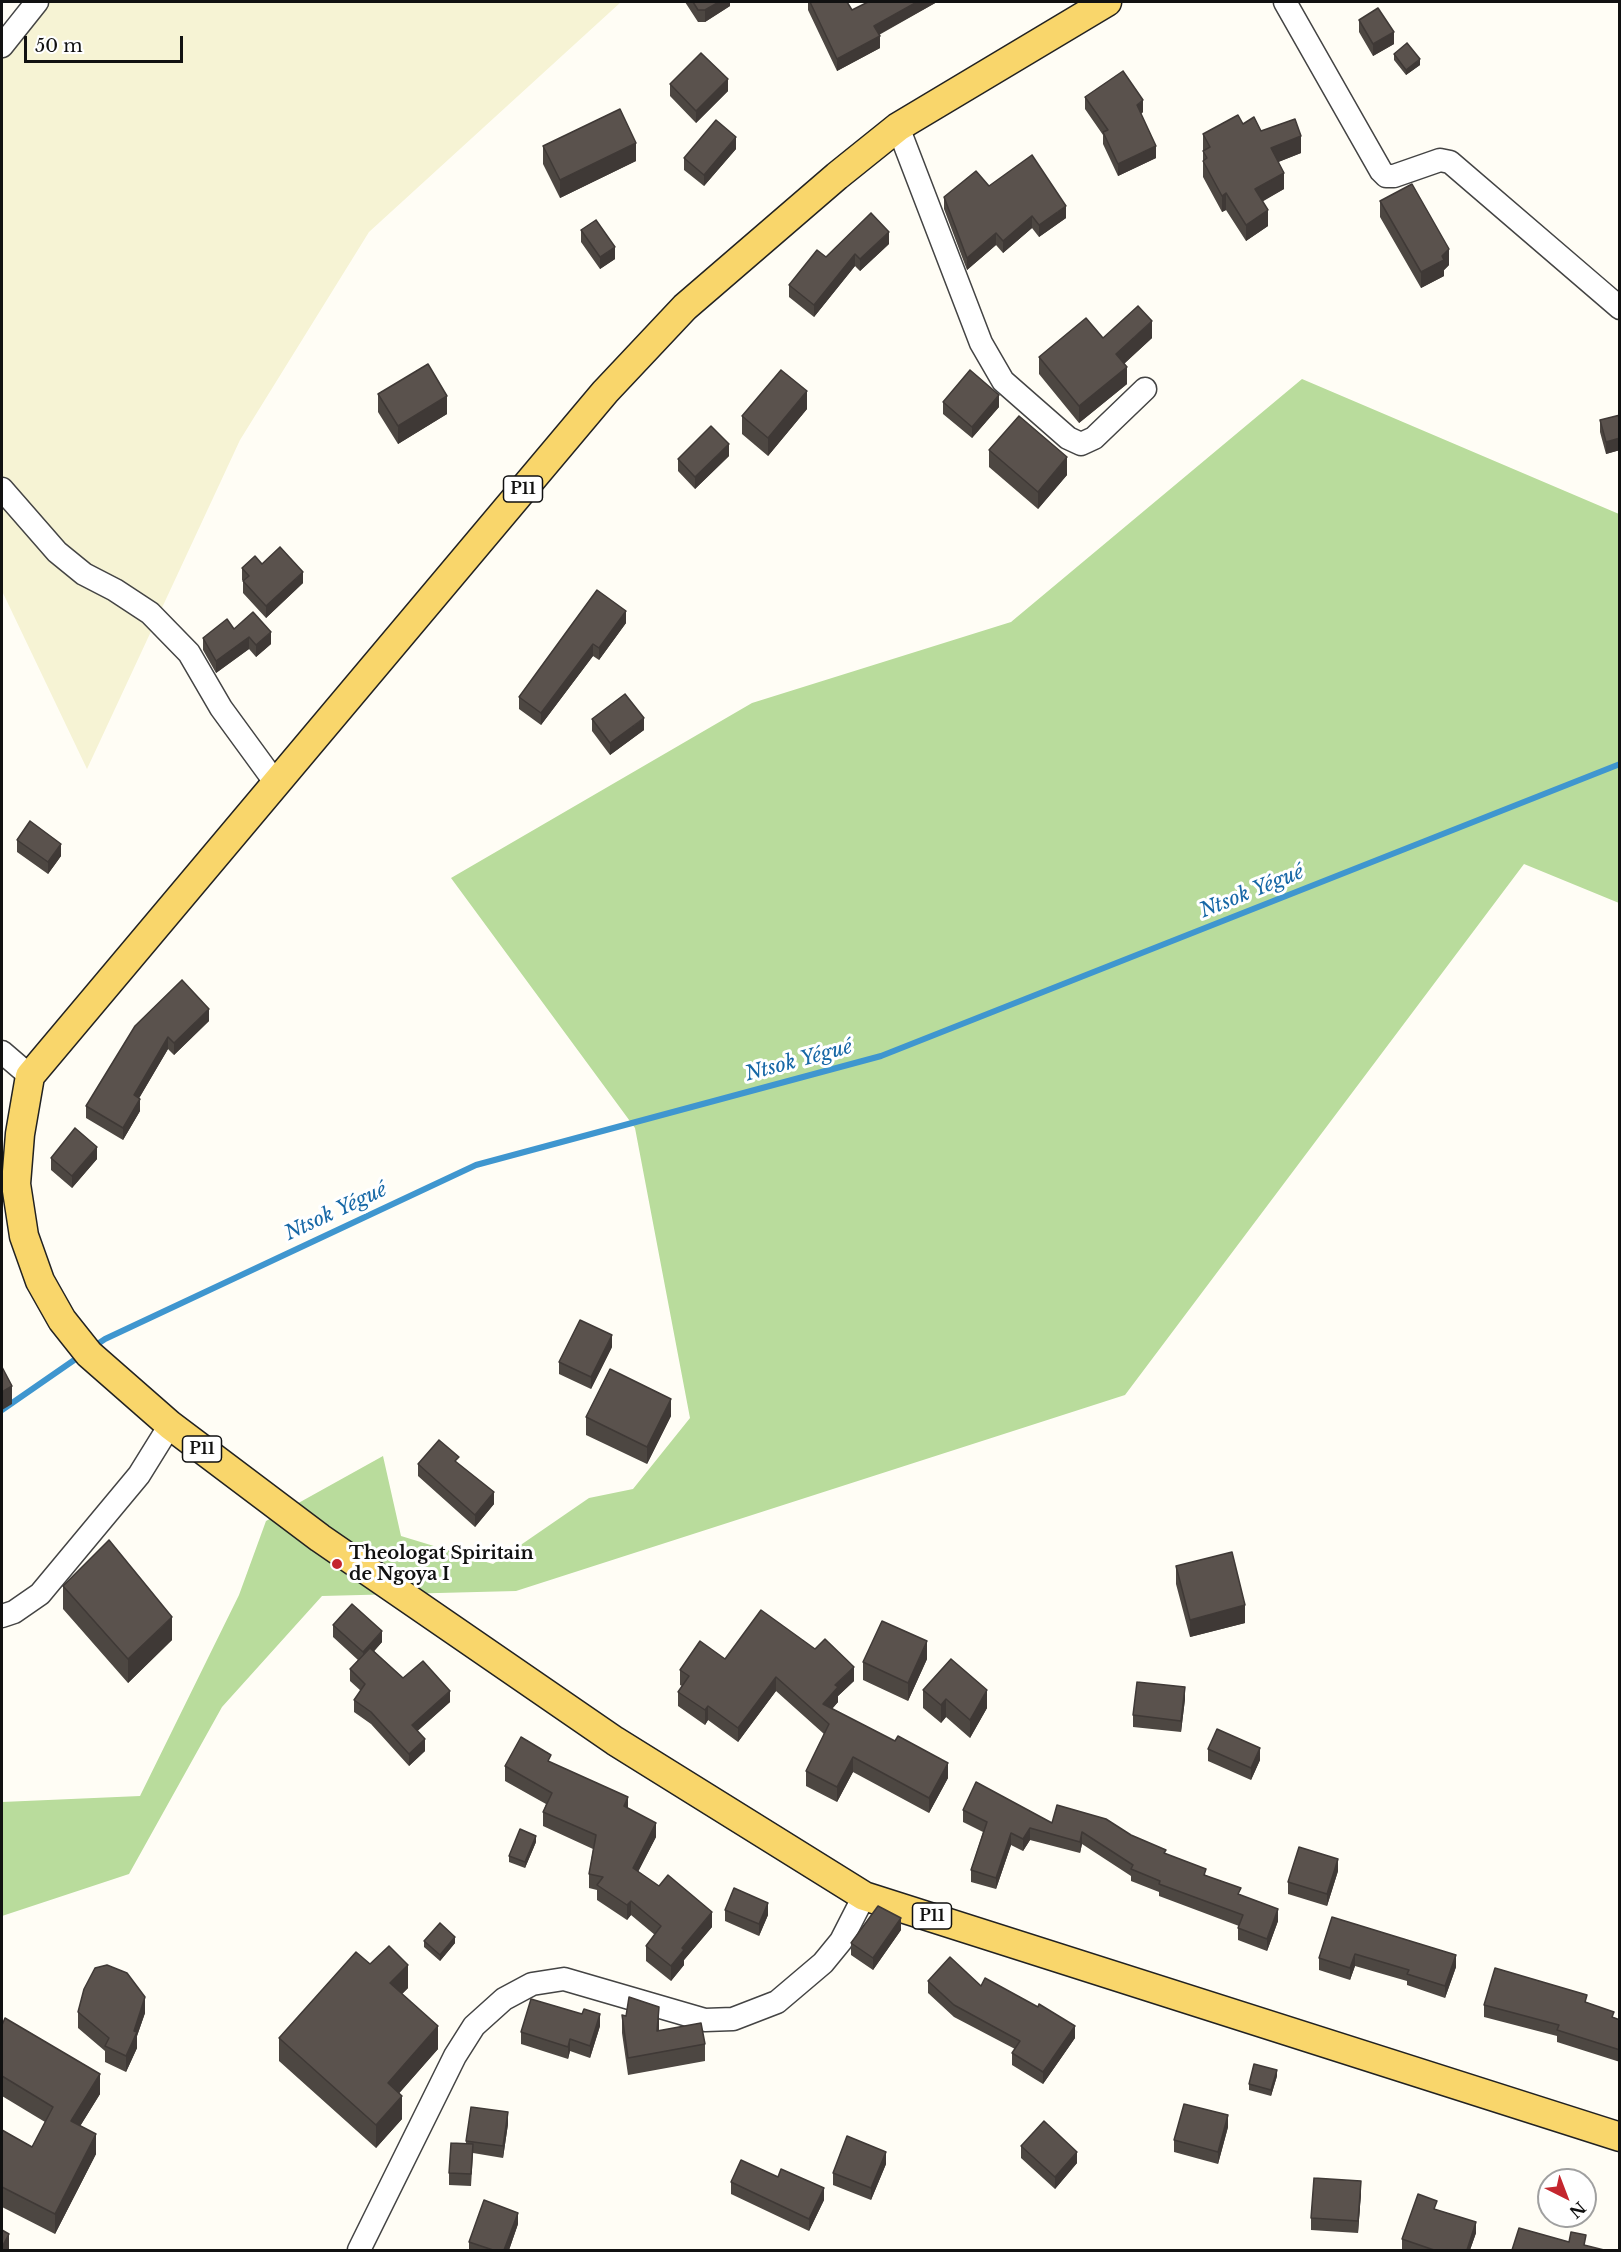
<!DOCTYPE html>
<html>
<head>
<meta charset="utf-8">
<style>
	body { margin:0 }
	#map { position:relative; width:1621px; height:2252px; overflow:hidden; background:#fffdf5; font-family:"Libre Baskerville",serif }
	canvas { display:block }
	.frame { position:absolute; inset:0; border:3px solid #111; pointer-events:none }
	.north { position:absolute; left:1537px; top:2168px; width:60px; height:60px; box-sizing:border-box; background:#fff; border:2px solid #a0a0a0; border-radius:50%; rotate:138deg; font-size:16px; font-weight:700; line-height:24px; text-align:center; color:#111 }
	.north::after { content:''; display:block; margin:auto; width:21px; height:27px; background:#c4262e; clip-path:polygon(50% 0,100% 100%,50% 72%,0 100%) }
	.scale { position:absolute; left:24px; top:36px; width:159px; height:27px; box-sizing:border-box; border:3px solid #111; border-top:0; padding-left:8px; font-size:18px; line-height:21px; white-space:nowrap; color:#111; -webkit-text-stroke:4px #fff; paint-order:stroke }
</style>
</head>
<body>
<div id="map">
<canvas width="1621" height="2252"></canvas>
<div class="frame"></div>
<div class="north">N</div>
<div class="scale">50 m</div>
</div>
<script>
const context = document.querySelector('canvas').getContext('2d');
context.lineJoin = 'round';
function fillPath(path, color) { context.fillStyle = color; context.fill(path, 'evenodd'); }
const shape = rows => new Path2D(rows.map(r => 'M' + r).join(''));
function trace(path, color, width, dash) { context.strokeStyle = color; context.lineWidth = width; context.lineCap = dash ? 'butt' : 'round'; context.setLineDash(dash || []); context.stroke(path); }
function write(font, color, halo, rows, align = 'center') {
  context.font = font + ' "Libre Baskerville",serif'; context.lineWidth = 6; context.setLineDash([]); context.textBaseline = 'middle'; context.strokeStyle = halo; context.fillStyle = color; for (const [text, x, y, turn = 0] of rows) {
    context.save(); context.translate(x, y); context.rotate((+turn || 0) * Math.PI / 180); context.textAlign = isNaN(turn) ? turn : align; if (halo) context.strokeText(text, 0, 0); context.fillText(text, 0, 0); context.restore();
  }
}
fillPath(shape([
	[38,2,621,2,369,232,240,440,87,769,2,591,2,43]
]), '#f6f3d4');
fillPath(shape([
	[1302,379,1619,514,1619,903,1524,864,1125,1395,516,1591,322,1596,222,1707,129,1874,2,1916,2,1802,140,1796,239,1595,266,1521,383,1456,401,1536,493,1564,589,1498,633,1489,690,1418,635,1128,451,878,752,703,1011,622]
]), '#b9dc9c');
trace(shape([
	[93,1347,105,1339,476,1165,881,1056,1620,764],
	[2,1410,80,1356]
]), '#3f96cf', 6);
const minor = shape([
	[1285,2,1381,171,1386,176,1394,176,1440,160,1450,162,1620,308],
	[2,46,37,2],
	[898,127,981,343,1003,381,1068,438,1081,444,1094,438,1145,389],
	[2,489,57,552,84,574,115,590,150,613,189,653,221,708,275,782],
	[2,1052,30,1076],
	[2,1616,14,1612,40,1594,139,1475,170,1425],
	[359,2250,455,2056,474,2026,504,1999,532,1984,564,1979,705,2020,733,2019,777,2002,823,1963,841,1941,864,1896]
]);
const major = shape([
	[1107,2,898,127,837,176,685,307,605,392,30,1076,20,1134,16,1184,24,1236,40,1281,62,1320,89,1354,170,1425,320,1538,615,1741,864,1896,1620,2137]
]);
trace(minor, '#444', 25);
trace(major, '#222', 31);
trace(minor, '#fff', 22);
trace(major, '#f9d66b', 28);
fillPath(shape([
	[685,2,730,2,730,6,705,22,698,22],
	[808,2,847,2,852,10,868,2,937,2,879,35,880,48,837,71,808,10],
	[1359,20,1394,44,1373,56,1359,32],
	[1394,54,1420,65,1406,75,1394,60],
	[670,84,728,91,696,123,670,96],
	[1085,97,1143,112,1141,114,1156,158,1118,176,1103,144,1103,135,1085,109],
	[1243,124,1261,131,1301,153,1278,162,1284,189,1262,201,1268,226,1246,241,1226,210,1222,212,1203,177,1203,134],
	[543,146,636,161,560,198,543,164],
	[736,149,704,186,684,170,684,158],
	[989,186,1066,218,1039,237,1032,228,1003,253,996,245,967,270,944,209,944,197],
	[1380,201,1449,265,1444,270,1444,276,1421,288,1380,217],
	[581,230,615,259,600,269,581,242],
	[889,244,860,271,855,266,814,317,789,297,789,285,826,257],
	[1103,338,1152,338,1124,364,1127,384,1079,423,1039,374,1039,357],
	[378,394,447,414,398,444,378,412],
	[943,402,999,407,972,438,943,414],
	[807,409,768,456,742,434,742,416],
	[1620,415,1620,450,1606,454,1600,432,1600,420],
	[989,450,1067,475,1038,509,989,467],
	[729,456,695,489,678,471,678,459],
	[262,564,303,583,266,618,243,593,243,581,242,580,242,568],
	[597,590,626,623,599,660,593,656,541,725,519,709,519,697],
	[234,629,271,644,256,657,249,649,216,673,203,650,203,638],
	[592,719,644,730,610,755,592,731],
	[17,840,61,856,48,874,17,852],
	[209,1021,174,1055,168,1049,139,1098,140,1111,123,1140,86,1118,86,1106,135,1026],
	[51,1158,97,1159,72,1188,51,1170],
	[612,1347,591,1389,559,1374,559,1362],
	[671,1416,647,1464,586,1435,586,1417],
	[418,1464,459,1464,494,1504,475,1527,418,1476],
	[1176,1566,1245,1623,1190,1637,1176,1584],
	[63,1586,172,1640,128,1683,63,1609],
	[333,1625,382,1642,374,1651,403,1678,450,1702,417,1731,425,1751,409,1766,371,1724,354,1712,354,1700,361,1691,350,1681,350,1669,358,1660,333,1637],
	[725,1659,854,1681,838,1696,838,1702,832,1709,948,1778,929,1813,853,1772,837,1802,806,1786,806,1771,824,1734,776,1691,738,1742,708,1720,705,1725,678,1706,678,1692,682,1686,680,1685,680,1670],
	[927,1659,908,1701,863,1680,863,1662],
	[923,1690,987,1708,970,1738,946,1717,941,1723,923,1708],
	[1185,1699,1181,1732,1133,1727,1133,1715],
	[1208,1749,1260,1760,1251,1780,1208,1761],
	[551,1763,628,1808,656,1837,638,1871,712,1927,684,1960,684,1965,671,1981,646,1961,646,1946,655,1935,631,1915,627,1920,597,1900,597,1890,589,1888,589,1874,593,1849,543,1826,543,1812,546,1804,505,1781,505,1766],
	[963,1810,1052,1823,1131,1835,1206,1875,1241,1895,1278,1921,1267,1951,1238,1940,1238,1928,1239,1926,1159,1896,1159,1892,1131,1881,1131,1876,1082,1844,1080,1853,1030,1840,1023,1851,1011,1845,996,1889,971,1882,971,1870,983,1832,963,1822],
	[536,1842,525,1868,509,1862,509,1856],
	[1338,1871,1327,1906,1288,1894,1288,1882],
	[725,1910,768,1915,759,1936,725,1921],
	[1332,1917,1456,1967,1445,1998,1407,1985,1407,1981,1355,1966,1350,1980,1319,1970,1319,1958],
	[901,1930,873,1970,851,1955,851,1943],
	[424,1941,455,1943,440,1961,424,1947],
	[370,1964,408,1988,402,1994,438,2049,399,2093,402,2119,376,2148,279,2061,279,2038],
	[928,1981,981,1986,1075,2038,1043,2084,1012,2065,1012,2053,1015,2049,954,2017,928,1993],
	[1587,2002,1614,2018,1620,2020,1620,2062,1557,2042,1557,2036,1484,2017,1484,2005],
	[78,2012,145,2013,137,2036,137,2048,126,2072,105,2062,105,2051,78,2028],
	[622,2015,659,2025,659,2031,705,2044,705,2061,628,2075,622,2033],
	[2,2025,100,2094,80,2126,96,2154,55,2234,2,2207,2,2130,32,2147,45,2122,2,2096],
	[600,2026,590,2058,570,2051,568,2059,521,2044,521,2032],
	[1277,2076,1271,2096,1249,2090,1249,2084],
	[508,2124,503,2158,473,2153,471,2186,449,2185,449,2173,466,2143,466,2141],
	[1228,2127,1218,2164,1174,2152,1174,2140],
	[1021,2146,1077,2163,1055,2189,1021,2158],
	[886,2164,871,2200,833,2185,833,2173],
	[731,2182,824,2200,809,2231,731,2194],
	[1361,2193,1358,2233,1311,2230,1311,2218],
	[1437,2210,1476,2233,1470,2250,1402,2250,1402,2239],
	[518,2224,509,2250,469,2250,469,2242]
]), '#4d4742');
fillPath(shape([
	[719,2,730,2,730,6,705,22,705,10],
	[917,2,937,2,874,37,874,26],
	[1394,32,1394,44,1373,56,1373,44],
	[880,36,880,48,837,71,837,59],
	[1420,59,1420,65,1406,75,1406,70],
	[728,79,728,91,696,123,696,111],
	[1143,100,1143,112,1137,117,1137,105],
	[1301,136,1301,153,1271,165,1271,148],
	[736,137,736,149,704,186,704,175],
	[636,143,636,161,560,198,560,180],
	[1156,146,1156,158,1118,176,1118,164],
	[1284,173,1284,189,1255,206,1255,189],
	[1226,193,1226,210,1222,212,1222,196],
	[1066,206,1066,218,1039,237,1039,225],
	[1268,210,1268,226,1246,241,1246,225],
	[1032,216,1032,228,1003,253,1003,241],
	[889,232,889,244,860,271,860,259],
	[996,233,996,245,967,270,967,258],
	[615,247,615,259,600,269,600,257],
	[1449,249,1449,265,1444,270,1444,276,1421,288,1421,272],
	[855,254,855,266,814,317,814,305],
	[1152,321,1152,338,1116,371,1116,354],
	[1127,367,1127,384,1079,423,1079,406],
	[807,391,807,409,768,456,768,438],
	[999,395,999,407,972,438,972,427],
	[447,396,447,414,398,444,398,426],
	[1620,438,1620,450,1606,454,1606,442],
	[729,444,729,456,695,489,695,477],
	[1067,457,1067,475,1038,509,1038,492],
	[303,572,303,583,266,618,266,606],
	[626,611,626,623,599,660,599,648],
	[271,632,271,644,256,657,256,645],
	[249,637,249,649,216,673,216,661],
	[593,644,593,656,541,725,541,713],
	[644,718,644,730,610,755,610,743],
	[61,844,61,856,48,874,48,862],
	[209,1009,209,1021,174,1055,174,1043],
	[168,1037,168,1049,134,1107,134,1095],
	[140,1099,140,1111,123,1140,123,1128],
	[97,1147,97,1159,72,1188,72,1176],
	[612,1335,612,1347,591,1389,591,1377],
	[12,1386,12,1404,2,1410,2,1392],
	[671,1399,671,1416,647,1464,647,1447],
	[494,1492,494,1504,475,1527,475,1515],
	[1245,1605,1245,1623,1190,1637,1190,1620],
	[172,1617,172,1640,128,1683,128,1659],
	[382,1631,382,1642,363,1664,363,1652],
	[927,1641,927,1659,908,1701,908,1683],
	[854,1667,854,1681,838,1696,838,1702,823,1719,823,1704,835,1685],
	[776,1677,776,1691,738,1742,738,1728],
	[1185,1687,1185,1699,1181,1732,1181,1721],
	[987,1690,987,1708,970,1738,970,1720],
	[450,1691,450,1702,412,1736,412,1725],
	[946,1699,946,1717,941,1723,941,1705],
	[708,1706,708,1720,705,1725,705,1710],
	[425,1739,425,1751,409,1766,409,1754],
	[1260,1748,1260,1760,1251,1780,1251,1768],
	[853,1757,853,1772,837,1802,837,1787],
	[948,1763,948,1778,929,1813,929,1798],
	[628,1797,628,1811,624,1806],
	[656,1823,656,1837,633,1882,633,1868],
	[1030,1828,1030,1840,1023,1851,1023,1839],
	[1082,1832,1082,1844,1080,1853,1080,1842],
	[1011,1833,1011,1845,996,1889,996,1878],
	[536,1836,536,1842,525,1868,525,1862],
	[1338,1859,1338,1871,1327,1906,1327,1894],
	[631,1901,631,1915,627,1920,627,1905],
	[768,1903,768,1915,759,1936,759,1924],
	[1278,1909,1278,1921,1267,1951,1267,1939],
	[712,1912,712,1927,684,1960,684,1965,671,1981,671,1966,682,1948],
	[901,1918,901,1930,873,1970,873,1958],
	[455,1937,455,1943,440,1961,440,1955],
	[1355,1954,1355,1966,1350,1980,1350,1968],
	[1456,1955,1456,1967,1445,1998,1445,1986],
	[408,1965,408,1988,390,2006,390,1983],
	[145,1997,145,2013,137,2036,137,2048,126,2072,126,2056],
	[659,2007,659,2025,657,2049,657,2031],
	[600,2014,600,2026,590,2058,590,2046],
	[438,2026,438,2049,388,2106,388,2083],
	[1075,2026,1075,2038,1043,2084,1043,2072],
	[570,2039,570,2051,568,2059,568,2047],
	[1277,2070,1277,2076,1271,2096,1271,2090],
	[100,2074,100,2094,71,2141,71,2121],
	[402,2096,402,2119,376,2148,376,2125],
	[508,2112,508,2124,503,2158,503,2146],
	[1228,2115,1228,2127,1218,2164,1218,2152],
	[96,2134,96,2154,55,2234,55,2214],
	[886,2152,886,2164,871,2200,871,2188],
	[1077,2152,1077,2163,1055,2189,1055,2177],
	[1361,2181,1361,2193,1358,2233,1358,2221],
	[824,2188,824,2200,809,2231,809,2219],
	[518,2213,518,2224,509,2250,504,2250],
	[1476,2222,1476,2233,1470,2250,1467,2250],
	[9,2234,9,2250,2,2250,2,2247]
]), '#3f3936');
const building = shape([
	[693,2,719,2,705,10,698,10,693,2],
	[810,2,847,2,852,10,868,2,917,2,874,26,880,36,837,59,810,2],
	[1378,8,1394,32,1373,44,1359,20,1378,8],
	[1407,43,1420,59,1406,70,1394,54,1407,43],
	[701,53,728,79,696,111,670,84,701,53],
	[1123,71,1143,100,1137,105,1156,146,1118,164,1103,132,1108,130,1085,97,1123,71],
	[620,109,636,143,560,180,543,146,620,109],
	[1238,115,1243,124,1254,117,1261,131,1295,119,1301,136,1271,148,1284,173,1255,189,1268,210,1246,225,1226,193,1222,196,1203,161,1207,158,1203,151,1210,147,1203,134,1238,115],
	[716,120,736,137,704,175,684,158,716,120],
	[1032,155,1066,206,1039,225,1032,216,1003,241,996,233,967,258,944,197,976,171,989,186,1032,155],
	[1412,184,1449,249,1442,256,1444,260,1421,272,1380,201,1412,184],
	[871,213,889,232,860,259,855,254,814,305,789,285,817,250,826,257,871,213],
	[596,220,615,247,600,257,581,230,596,220],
	[1138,306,1152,321,1116,354,1127,367,1079,406,1039,357,1086,318,1103,338,1138,306],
	[428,364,447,396,398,426,378,394,428,364],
	[781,370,807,391,768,438,742,416,781,370],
	[970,370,999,395,972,427,943,402,970,370],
	[1620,415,1620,438,1606,442,1600,420,1620,415],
	[1019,416,1067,457,1038,492,989,450,1019,416],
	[711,426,729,444,695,477,678,459,711,426],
	[280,547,303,572,266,606,243,581,249,576,242,568,255,556,262,564,280,547],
	[597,590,626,611,599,648,593,644,541,713,519,697,597,590],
	[253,612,271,632,256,645,249,637,216,661,203,638,227,619,234,629,253,612],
	[625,694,644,718,610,743,592,719,625,694],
	[30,821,61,844,48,862,17,840,30,821],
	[182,980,209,1009,174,1043,168,1037,134,1095,140,1099,123,1128,86,1106,135,1026,182,980],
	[75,1128,97,1147,72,1176,51,1158,75,1128],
	[580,1320,612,1335,591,1377,559,1362,580,1320],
	[2,1367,12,1386,2,1392,2,1367],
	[610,1369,671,1399,647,1447,586,1417,610,1369],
	[439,1440,459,1457,455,1461,494,1492,475,1515,418,1464,439,1440],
	[109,1540,172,1617,128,1659,63,1586,109,1540],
	[1232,1552,1245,1605,1190,1620,1176,1566,1232,1552],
	[352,1604,382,1631,363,1652,333,1625,352,1604],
	[761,1610,815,1649,825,1639,854,1667,835,1685,838,1687,823,1704,895,1741,898,1736,948,1763,929,1798,853,1757,837,1787,806,1771,829,1724,776,1677,738,1728,708,1706,705,1710,678,1692,689,1676,680,1670,700,1641,725,1659,761,1610],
	[882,1621,927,1641,908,1683,863,1662,882,1621],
	[370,1648,403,1678,423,1661,450,1691,412,1725,425,1739,409,1754,371,1712,354,1700,365,1684,350,1669,370,1648],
	[951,1659,987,1690,970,1720,946,1699,941,1705,923,1690,951,1659],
	[1137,1682,1185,1687,1181,1721,1133,1715,1137,1682],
	[1217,1729,1260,1748,1251,1768,1208,1749,1217,1729],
	[521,1737,551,1755,548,1761,628,1797,624,1806,656,1823,633,1868,659,1886,668,1875,712,1912,682,1948,684,1950,671,1966,646,1946,661,1926,631,1901,627,1905,597,1885,603,1877,589,1874,596,1835,543,1812,552,1793,505,1766,521,1737],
	[976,1782,1052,1823,1057,1805,1106,1819,1131,1835,1166,1850,1164,1853,1206,1869,1204,1875,1241,1888,1238,1894,1278,1909,1267,1939,1238,1928,1243,1915,1159,1884,1160,1881,1131,1869,1133,1865,1082,1832,1080,1842,1030,1828,1023,1839,1011,1833,996,1878,971,1870,987,1822,963,1810,976,1782],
	[520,1829,536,1836,525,1862,509,1856,520,1829],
	[1299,1847,1338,1859,1327,1894,1288,1882,1299,1847],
	[734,1888,768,1903,759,1924,725,1910,734,1888],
	[878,1906,901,1918,873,1958,851,1943,878,1906],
	[1332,1917,1456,1955,1445,1986,1407,1974,1409,1970,1355,1954,1350,1968,1319,1958,1332,1917],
	[440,1923,455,1937,440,1955,424,1941,440,1923],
	[389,1946,408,1965,390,1983,438,2026,388,2083,402,2096,376,2125,279,2038,356,1952,370,1964,389,1946],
	[950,1957,981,1986,985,1978,1038,2007,1039,2004,1075,2026,1043,2072,1012,2053,1020,2041,954,2005,928,1981,950,1957],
	[107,1965,127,1973,145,1997,134,2031,137,2032,126,2056,105,2046,109,2038,78,2012,84,1989,95,1968,107,1965],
	[1495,1968,1587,1995,1585,2002,1614,2012,1612,2017,1620,2020,1620,2050,1557,2030,1559,2025,1484,2005,1495,1968],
	[629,1997,659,2007,657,2031,701,2023,705,2044,628,2058,622,2015,626,2016,629,1997],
	[531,1999,582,2014,584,2009,600,2014,590,2046,570,2039,568,2047,521,2032,531,1999],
	[5,2018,100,2074,71,2121,96,2134,55,2214,2,2187,2,2130,32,2147,53,2107,2,2076,2,2025,5,2018],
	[1254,2064,1277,2070,1271,2090,1249,2084,1254,2064],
	[1184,2104,1228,2115,1218,2152,1174,2140,1184,2104],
	[471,2107,508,2112,503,2146,466,2141,471,2107],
	[1044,2121,1077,2152,1055,2177,1021,2146,1044,2121],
	[847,2136,886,2152,871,2188,833,2173,847,2136],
	[451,2143,473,2144,471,2174,449,2173,451,2143],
	[741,2160,778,2177,781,2169,824,2188,809,2219,731,2182,741,2160],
	[1314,2178,1361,2181,1358,2221,1311,2218,1314,2178],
	[1418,2194,1437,2201,1434,2209,1476,2222,1467,2250,1434,2250,1402,2239,1418,2194],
	[484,2200,518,2213,504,2250,493,2250,469,2242,484,2200],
	[1519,2228,1569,2242,1571,2232,1586,2235,1584,2245,1604,2250,1512,2250,1519,2228],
	[2,2230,9,2234,2,2247,2,2230]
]);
fillPath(building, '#5a524d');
trace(building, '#3f3936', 1.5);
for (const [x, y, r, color] of [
	[337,1564,6,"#c4262e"]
]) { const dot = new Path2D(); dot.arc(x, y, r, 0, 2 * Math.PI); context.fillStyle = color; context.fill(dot); trace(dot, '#fff', 2); }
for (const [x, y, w] of [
	[523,489,39],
	[202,1449,39],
	[932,1916,39]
]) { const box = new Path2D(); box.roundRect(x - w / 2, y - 13, w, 26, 4.5); context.fillStyle = '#fff'; context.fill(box); trace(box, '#111', 1.5); }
write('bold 16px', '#111', null, [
	["P11",523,489],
	["P11",202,1449],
	["P11",932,1916]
]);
write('bold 18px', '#111', '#fff', [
	["Theologat Spiritain",349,1554],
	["de Ngoya I",349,1575]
], 'left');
write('italic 20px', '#1768a6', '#fff', [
	["Ntsok Yégué",1252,892,-22],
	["Ntsok Yégué",799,1061,-15],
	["Ntsok Yégué",336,1212,-25]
]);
</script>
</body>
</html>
